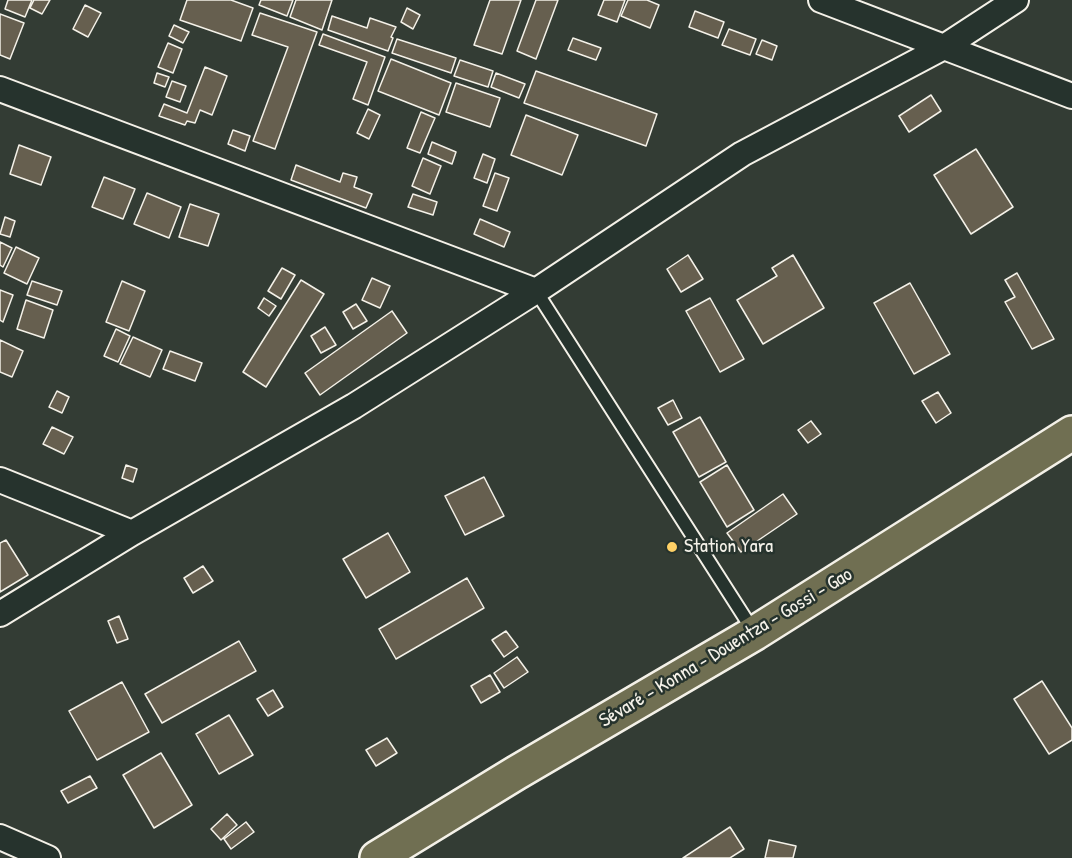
<!DOCTYPE html>
<html>
<head>
<meta charset="utf-8">
<style>
	body { margin:0 }
	canvas { display:block; background:#333c34 }
</style>
</head>
<body>
<canvas width="1072" height="858"></canvas>
<script>
const context = document.querySelector('canvas').getContext('2d');
context.lineJoin = 'round';
function fillPath(path, color) { context.fillStyle = color; context.fill(path, 'evenodd'); }
const shape = rows => new Path2D(rows.map(r => 'M' + r).join(''));
function trace(path, color, width, dash) { context.strokeStyle = color; context.lineWidth = width; context.lineCap = dash ? 'butt' : 'round'; context.setLineDash(dash || []); context.stroke(path); }
function write(font, color, halo, rows, align = 'center') {
  context.font = font + ' "Patrick Hand",sans-serif'; context.lineWidth = 5; context.setLineDash([]); context.textBaseline = 'middle'; context.strokeStyle = halo; context.fillStyle = color; for (const [text, x, y, turn = 0] of rows) {
    context.save(); context.translate(x, y); context.rotate((+turn || 0) * Math.PI / 180); context.textAlign = isNaN(turn) ? turn : align; if (halo) context.strokeText(text, 0, 0); context.fillText(text, 0, 0); context.restore();
  }
}
const building = shape([
	[8,0,32,0,25,17,5,9,8,0],
	[34,0,50,0,42,14,30,8,34,0],
	[187,0,231,0,253,8,241,41,180,20,187,0],
	[261,0,293,0,287,16,259,5,261,0],
	[296,0,332,0,322,30,290,17,296,0],
	[490,0,521,0,502,54,474,45,490,0],
	[536,0,558,0,536,59,517,51,536,0],
	[604,0,625,0,617,22,598,15,604,0],
	[628,0,647,0,659,5,650,28,621,16,628,0],
	[85,5,101,13,88,37,73,29,85,5],
	[407,8,420,15,413,29,401,22,407,8],
	[695,11,724,22,718,38,689,27,695,11],
	[260,13,317,32,275,149,253,141,288,47,252,35,260,13],
	[0,14,24,23,10,59,0,55,0,14],
	[332,16,367,28,370,18,396,27,391,37,393,38,388,51,328,30,332,16],
	[174,25,189,32,183,43,169,36,174,25],
	[729,29,756,39,750,55,722,45,729,29],
	[323,34,385,57,368,105,353,99,367,62,319,45,323,34],
	[573,38,601,48,596,60,568,50,573,38],
	[397,39,456,58,451,73,392,53,397,39],
	[762,40,777,46,772,60,756,54,762,40],
	[168,43,182,49,173,73,158,67,168,43],
	[391,59,451,83,439,115,378,91,391,59],
	[460,60,493,71,488,87,454,76,460,60],
	[205,67,227,76,212,115,200,110,195,123,187,121,185,125,159,116,164,104,187,113,205,67],
	[536,71,657,114,646,146,524,103,536,71],
	[157,73,169,77,165,87,154,83,157,73],
	[496,73,525,84,519,98,491,87,496,73],
	[172,81,186,86,180,102,166,97,172,81],
	[456,83,500,98,490,127,446,112,456,83],
	[931,95,941,111,909,132,899,116,931,95],
	[368,109,380,115,369,139,357,133,368,109],
	[421,112,435,118,420,153,407,148,421,112],
	[526,115,578,135,562,175,511,155,526,115],
	[233,130,250,136,245,151,228,144,233,130],
	[432,142,456,152,452,164,428,154,432,142],
	[19,145,51,157,41,185,10,174,19,145],
	[976,149,1013,207,971,234,934,175,976,149],
	[483,154,495,159,487,183,474,178,483,154],
	[423,158,441,166,430,194,412,186,423,158],
	[296,165,340,182,343,173,357,177,354,187,372,194,366,208,291,180,296,165],
	[495,173,509,178,497,211,483,206,495,173],
	[104,177,135,189,123,219,92,207,104,177],
	[147,193,181,207,169,238,134,224,147,193],
	[413,194,437,202,433,215,408,207,413,194],
	[190,204,219,214,208,246,179,237,190,204],
	[5,217,15,221,10,237,0,234,5,217],
	[480,219,510,232,504,247,474,234,480,219],
	[0,242,12,248,3,267,0,265,0,242],
	[16,247,39,258,27,284,4,273,16,247],
	[688,255,703,279,681,292,667,269,688,255],
	[793,255,824,308,763,344,737,300,777,276,772,268,793,255],
	[282,268,295,275,281,299,268,291,282,268],
	[1017,273,1054,339,1032,349,1005,302,1015,297,1005,280,1017,273],
	[372,278,390,286,380,308,362,300,372,278],
	[301,280,324,294,266,387,243,372,301,280],
	[32,281,62,291,57,305,27,295,32,281],
	[122,281,145,291,129,331,106,322,122,281],
	[910,283,950,354,914,374,874,303,910,283],
	[0,290,13,295,3,322,0,320,0,290],
	[264,298,276,306,269,316,258,308,264,298],
	[710,298,744,359,720,372,686,311,710,298],
	[26,300,53,310,44,338,17,329,26,300],
	[356,304,367,321,353,329,343,312,356,304],
	[392,311,407,333,320,395,305,373,392,311],
	[325,327,336,345,321,353,311,336,325,327],
	[116,329,130,336,118,362,104,356,116,329],
	[133,337,162,350,150,377,120,364,133,337],
	[0,340,23,351,12,377,0,372,0,340],
	[170,351,202,363,195,381,163,369,170,351],
	[57,391,69,397,62,413,49,407,57,391],
	[938,392,951,413,936,423,922,401,938,392],
	[673,400,682,418,668,425,658,408,673,400],
	[700,417,726,462,699,477,673,432,700,417],
	[811,421,821,434,808,443,798,430,811,421],
	[52,427,73,437,64,454,43,444,52,427],
	[126,465,137,469,133,482,122,478,126,465],
	[727,465,754,510,727,527,700,482,727,465],
	[484,477,504,516,465,535,445,496,484,477],
	[783,494,797,514,741,552,727,533,783,494],
	[388,533,410,572,366,598,343,559,388,533],
	[6,540,28,575,0,592,0,543,6,540],
	[203,566,213,581,193,593,184,578,203,566],
	[467,578,484,608,396,659,379,629,467,578],
	[119,616,128,639,117,643,108,621,119,616],
	[506,631,518,647,504,657,492,640,506,631],
	[239,641,256,671,162,723,145,694,239,641],
	[517,657,528,672,504,688,494,673,517,657],
	[490,675,500,692,481,703,471,686,490,675],
	[1042,681,1072,728,1072,740,1049,754,1014,699,1042,681],
	[122,682,149,732,97,760,69,711,122,682],
	[273,690,283,707,268,716,257,699,273,690],
	[229,715,253,755,219,774,196,734,229,715],
	[387,738,397,753,376,766,366,750,387,738],
	[161,753,192,805,154,828,123,775,161,753],
	[90,776,97,788,68,803,61,791,90,776],
	[227,814,237,825,221,840,211,829,227,814],
	[246,822,254,832,231,849,224,839,246,822],
	[730,827,744,849,730,858,683,858,730,827],
	[769,840,796,846,793,858,765,858,769,840]
]);
fillPath(building, '#665f4f');
trace(building, '#f4f1e8', 1.5);
const lane = shape([
	[536,291,754,632]
]);
const street = shape([
	[821,0,1072,96],
	[0,89,536,291],
	[0,480,132,533],
	[0,614,132,533,354,406,536,291,742,154,944,47,1016,0],
	[0,837,48,858]
]);
const primary = shape([
	[377,858,516,773,755,633,1072,433]
]);
trace(lane, '#f4f1e8', 16);
trace(street, '#f4f1e8', 28);
trace(primary, '#f4f1e8', 38);
trace(lane, '#26332d', 12);
trace(street, '#26332d', 24);
trace(primary, '#706f52', 33);
for (const [x, y, r, color] of [
	[672,547,6,"#ffd166"]
]) { const dot = new Path2D(); dot.arc(x, y, r, 0, 2 * Math.PI); context.fillStyle = color; context.fill(dot); trace(dot, '#26332d', 2); }
write('20px', '#f4f1e8', '#26332d', [
	["Station Yara",684,547]
], 'left');
write('20px', '#f4f1e8', '#26332d', [
	["Sévaré - Konna - Douentza - Gossi - Gao",726,648,-31]
]);
</script>
</body>
</html>
